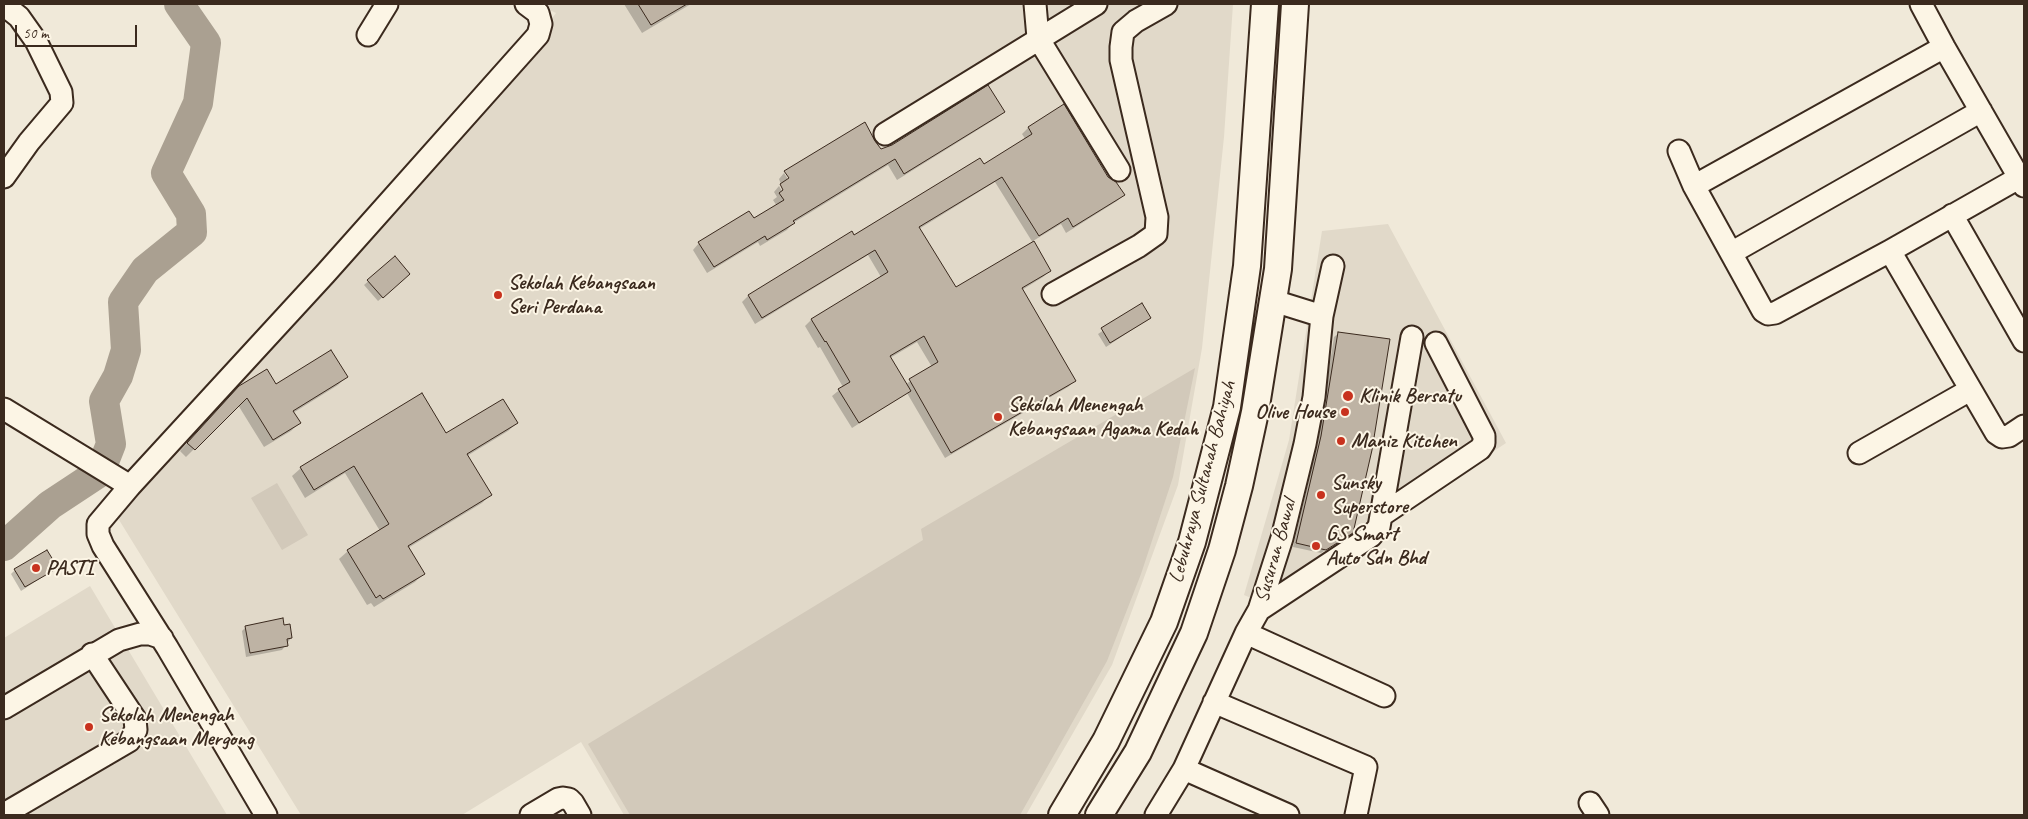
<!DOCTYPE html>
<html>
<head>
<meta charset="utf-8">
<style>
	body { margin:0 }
	#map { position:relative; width:2028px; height:819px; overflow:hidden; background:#f0e9d9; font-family:Caveat,sans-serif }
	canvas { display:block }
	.frame { position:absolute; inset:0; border:5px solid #3b2a1e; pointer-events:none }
	.scale { position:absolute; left:15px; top:25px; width:122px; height:22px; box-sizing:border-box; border:2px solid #3b2a1e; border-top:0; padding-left:6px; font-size:15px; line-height:18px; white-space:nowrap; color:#3b2a1e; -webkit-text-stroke:4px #fcf5e5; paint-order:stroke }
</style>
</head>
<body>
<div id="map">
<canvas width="2028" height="819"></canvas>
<div class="frame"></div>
<div class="scale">50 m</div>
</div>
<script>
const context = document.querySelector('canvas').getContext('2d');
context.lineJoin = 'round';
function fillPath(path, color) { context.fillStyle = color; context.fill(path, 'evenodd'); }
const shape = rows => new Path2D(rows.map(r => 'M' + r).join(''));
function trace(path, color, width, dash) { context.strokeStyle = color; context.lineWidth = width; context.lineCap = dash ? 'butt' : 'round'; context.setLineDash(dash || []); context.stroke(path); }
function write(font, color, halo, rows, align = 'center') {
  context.font = font + ' Caveat,sans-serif'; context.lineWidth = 4; context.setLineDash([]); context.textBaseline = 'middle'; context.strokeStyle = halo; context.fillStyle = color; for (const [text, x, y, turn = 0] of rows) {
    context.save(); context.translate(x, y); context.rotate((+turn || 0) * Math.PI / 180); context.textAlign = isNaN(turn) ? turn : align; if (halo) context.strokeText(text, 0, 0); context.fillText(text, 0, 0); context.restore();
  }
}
fillPath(shape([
	[537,4,1233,4,1224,137,1202,348,1178,485,1112,665,1026,815,624,815,581,742,462,815,301,815,108,502,500,88,556,13],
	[1388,224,1506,443,1265,604,1244,595,1289,440,1322,231],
	[90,586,227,815,4,815,4,638]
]), '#e1d9c9');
fillPath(shape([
	[1195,368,1173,477,1141,574,1107,661,1020,815,630,815,588,744,923,540,921,529],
	[277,483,308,535,282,550,251,498]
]), '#d2c9ba');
fillPath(shape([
	[624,4,691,4,642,33],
	[1063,106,1107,177,1123,195,1117,201,1066,233,1061,224,1033,241,1049,271,1043,277,1022,290,1074,381,1068,387,945,458,907,393,852,428,832,396,843,387,820,347,818,348,805,326,811,320,881,277,868,255,755,324,742,302,748,296,851,233,854,236,984,166,1026,140,1022,134,1028,128],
	[995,182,1033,243,955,289,919,229],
	[917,342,932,367,906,384,890,358],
	[1004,111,997,118,897,180,888,165,793,223,787,230,760,246,758,242,707,273,693,250,699,243,753,220,777,206,773,200,777,197,774,192,779,186,785,196,779,179,784,173,791,184,874,142,881,150],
	[395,258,405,278,378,301,364,285],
	[1142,305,1150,318,1106,347,1098,334],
	[1339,333,1351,532,1321,553,1293,547,1318,441,1334,337],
	[346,377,338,385,293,413,299,423,291,431,264,447,238,405,186,457,180,451,231,396,276,385],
	[517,423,508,431,467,456,490,495,482,503,408,548,423,574,415,582,374,607,371,603,367,605,339,559,348,551,380,531,345,473,305,498,292,476,301,468,446,435],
	[56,568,21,591,11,574,15,570],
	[283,626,291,638,282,650,246,657,242,631,246,627]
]), '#0003');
trace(shape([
	[4,546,50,505,100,472,111,444,104,401,118,376,126,350,123,302,145,270,192,232,191,214,166,173,198,103,206,43,179,4]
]), '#aaa091', 30);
const building = shape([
	[638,4,687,4,651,25,638,4],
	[988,85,1005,112,904,174,895,159,793,221,795,223,767,240,765,236,714,267,698,242,749,211,754,218,784,200,779,193,783,190,780,184,789,178,784,171,865,122,875,141,881,149,892,145,988,85],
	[1064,104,1108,177,1116,182,1125,195,1073,227,1068,218,1039,236,1002,177,919,227,956,287,1034,241,1051,271,1022,288,1076,381,951,453,909,379,938,362,924,336,890,356,911,391,859,423,838,389,850,382,826,341,825,342,811,319,888,272,875,250,762,318,748,295,852,231,854,235,980,158,984,164,1032,134,1028,127,1064,104],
	[395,256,410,274,383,298,367,280,395,256],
	[1142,303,1151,318,1110,343,1101,328,1142,303],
	[1338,332,1390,339,1372,450,1353,533,1326,550,1296,543,1321,436,1338,332],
	[331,350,348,377,293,411,301,423,273,440,247,398,195,450,187,443,239,386,267,369,276,384,331,350],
	[422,393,446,433,503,399,518,423,467,454,492,495,408,546,425,574,383,599,380,595,376,598,347,550,389,524,354,466,314,490,300,467,422,393],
	[47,550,58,568,25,587,14,569,47,550],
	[283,618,284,625,290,624,292,638,287,639,288,646,250,653,245,626,283,618]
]);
fillPath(building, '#beb3a4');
trace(building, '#3b2a1e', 1);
const minor = shape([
	[1035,4,1038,38,1119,170],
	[1921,4,1944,47,2024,186],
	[4,5,19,17,36,41,61,92,62,103,29,142,4,177],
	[368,35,387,4],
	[885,134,1096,4],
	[1679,151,1694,186,1731,253,1763,311,1768,314,1775,313,1890,251,2024,175],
	[1694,186,1944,47],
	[1952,215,2024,341],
	[1890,251,1996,433,2002,437,2009,436,2024,426],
	[1731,253,1981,111],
	[1053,294,1139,246,1156,234,1157,217,1121,60,1121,47,1123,32,1136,21,1166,4],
	[1274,301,1322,316],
	[4,409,130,486],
	[1859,453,1970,390],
	[1382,515,1480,449,1484,443,1484,436,1436,343],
	[1259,610,1371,536,1379,527,1412,337],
	[1246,633,1384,696],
	[1214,702,1366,767,1356,815],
	[4,708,119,640,140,634,150,634,162,638],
	[1184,769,1288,815],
	[1590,803,1598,815],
	[4,814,129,741,136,730,135,719,92,654],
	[266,815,167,647,103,546,98,534,98,524,130,486,325,274,538,35,541,24,538,13,526,4],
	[531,815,558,799,563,798,569,799,573,803,580,815],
	[1156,815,1184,769,1246,633,1259,610,1282,538,1305,444,1314,397,1322,316,1333,266]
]);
const major = shape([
	[1062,815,1106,741,1164,622,1192,542,1227,407,1247,266,1265,4],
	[1099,815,1138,752,1194,633,1222,550,1239,486,1255,412,1278,269,1295,4]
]);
trace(minor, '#3b2a1e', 25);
trace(major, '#3b2a1e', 30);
trace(minor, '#fcf5e5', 21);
trace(major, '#fcf5e5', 26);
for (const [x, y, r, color] of [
	[498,295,5,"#c8321e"],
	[1348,396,6,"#c8321e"],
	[1345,412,5,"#c8321e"],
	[998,417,5,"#c8321e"],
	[1341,441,5,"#c8321e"],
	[1321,495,5,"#c8321e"],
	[1316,546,5,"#c8321e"],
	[36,568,5,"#c8321e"],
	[89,727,5,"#c8321e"]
]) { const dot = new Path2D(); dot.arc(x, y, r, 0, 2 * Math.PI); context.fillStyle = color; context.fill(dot); trace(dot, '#fcf5e5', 2); }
write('bold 21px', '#3b2a1e', '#fcf5e5', [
	["Sekolah Kebangsaan",508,283],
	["Seri Perdana",508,307],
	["Klinik Bersatu",1359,396],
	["Sekolah Menengah",1008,405],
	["Kebangsaan Agama Kedah",1008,429],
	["Olive House",1335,412,"right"],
	["Maniz Kitchen",1351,441],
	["Sunsky",1331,483],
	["Superstore",1331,507],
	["GS Smart",1326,534],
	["Auto Sdn Bhd",1326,558],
	["PASTI",46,568],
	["Sekolah Menengah",99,715],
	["Kebangsaan Mergong",99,739]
], 'left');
write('21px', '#3b2a1e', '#fcf5e5', [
	["Lebuhraya Sultanah Bahiyah",1203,482,-75],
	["Susuran Bawal",1276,551,-74]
]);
</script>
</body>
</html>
